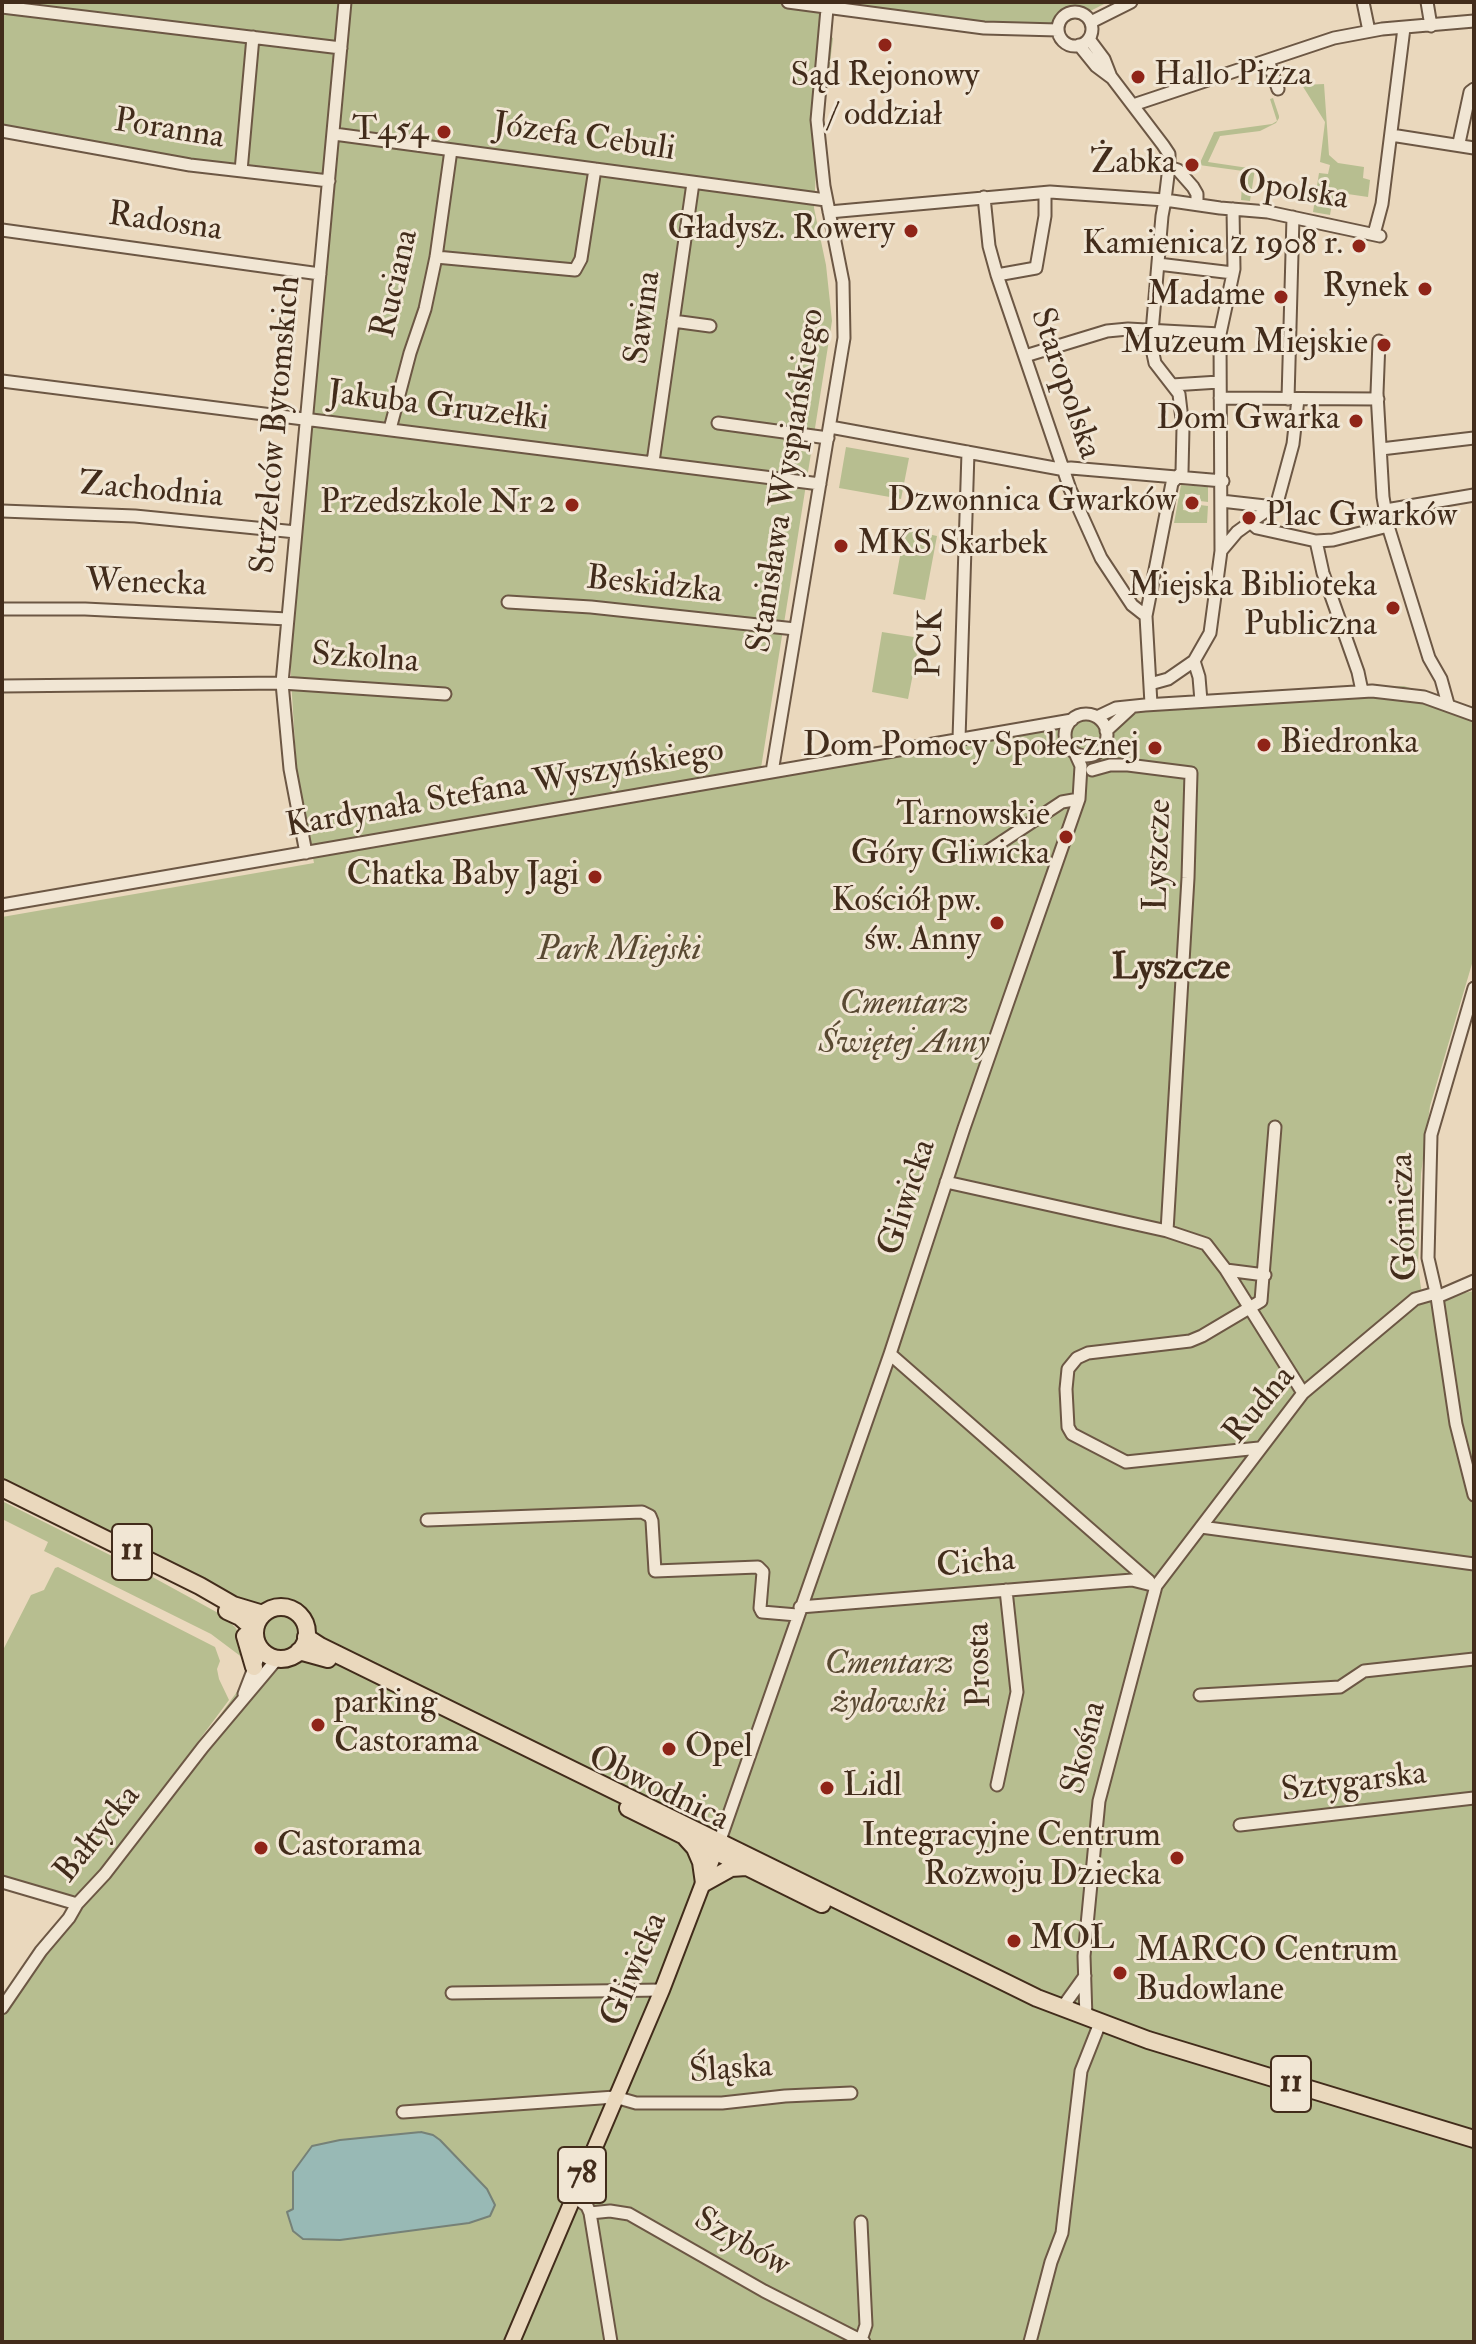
<!DOCTYPE html>
<html>
<head>
<meta charset="utf-8">
<style>
	body { margin:0 }
	#map { position:relative; width:1476px; height:2344px; overflow:hidden; background:#ead8bd; font-family:"IM FELL Double Pica",serif }
	canvas { display:block }
	.frame { position:absolute; inset:0; border:4px solid #422c1b; pointer-events:none }
</style>
</head>
<body>
<div id="map">
<canvas width="1476" height="2344"></canvas>
<div class="frame"></div>
</div>
<script>
const context = document.querySelector('canvas').getContext('2d');
context.lineJoin = 'round';
function fillPath(path, color) { context.fillStyle = color; context.fill(path, 'evenodd'); }
const shape = rows => new Path2D(rows.map(r => 'M' + r).join(''));
function trace(path, color, width, dash) { context.strokeStyle = color; context.lineWidth = width; context.lineCap = dash ? 'butt' : 'round'; context.setLineDash(dash || []); context.stroke(path); }
function write(font, color, halo, rows, align = 'center') {
  context.font = font + ' "IM FELL Double Pica",serif'; context.lineWidth = 6; context.setLineDash([]); context.textBaseline = 'middle'; context.strokeStyle = halo; context.fillStyle = color; for (const [text, x, y, turn = 0] of rows) {
    context.save(); context.translate(x, y); context.rotate((+turn || 0) * Math.PI / 180); context.textAlign = isNaN(turn) ? turn : align; if (halo) context.strokeText(text, 0, 0); context.fillText(text, 0, 0); context.restore();
  }
}
fillPath(shape([
	[2,2,1108,2,1051,31,833,4,828,61,831,37,833,38,826,97,824,95,818,134,814,208,826,265,832,321,761,768,1152,700,1404,686,1462,705,1474,712,1474,957,1430,1106,1421,1174,1418,1268,1423,1301,1474,1291,1474,2342,2,2342,2,2002,147,1815,269,1648,262,1636,264,1623,2,1496,2,917,314,863,297,777,291,679,291,593,333,174,204,160,2,129],
	[1324,84,1329,155,1338,163,1364,167,1363,178,1370,180,1368,197,1334,192,1330,215,1313,212,1319,173,1328,174,1330,165,1320,162,1325,122,1302,85],
	[1273,98,1279,116,1279,118,1276,123,1260,131,1220,136,1208,162,1255,169,1250,201,1241,200,1243,171,1199,165,1214,132,1272,124,1277,121,1270,99],
	[846,447,909,458,901,499,839,488],
	[1181,485,1208,487,1208,502,1200,501,1200,495,1185,494,1183,510,1199,512,1200,505,1208,506,1207,523,1174,523],
	[905,529,937,536,925,600,893,594],
	[882,632,920,638,908,699,872,692],
	[2,1501,136,1568,220,1614,235,1627,240,1635,247,1661,211,1634,44,1551,48,1542,2,1519],
	[58,1567,215,1647,220,1661,217,1669,219,1679,229,1700,88,1889,83,1894,70,1897,2,1878,2,1652,31,1595,44,1590,55,1568]
]), '#b7be90');
const water = shape([
	[421,2132,433,2135,440,2140,487,2189,495,2205,490,2216,469,2223,340,2240,303,2239,293,2231,287,2212,293,2209,293,2172,312,2146,340,2140,421,2132]
]);
fillPath(water, '#98b9b5');
trace(water, '#768177', 2);
const minor = shape([
	[788,2,984,28,1058,30],
	[1363,2,1369,31],
	[1427,2,1431,26],
	[2,7,341,48],
	'1058 29a17 17 0 1 1 34 0a17 17 0 1 1-34 0Z',
	[1091,22,1131,2],
	[1089,39,1104,59,1111,77],
	[1079,45,1096,66,1112,78,1163,145,1169,154,1169,167],
	[1268,60,1278,89],
	[1133,105,1334,38,1382,29,1474,21],
	[2,131,190,165,329,181],
	[334,134,826,200],
	[1391,135,1474,148],
	[1459,143,1470,92,1474,89],
	[241,171,253,37],
	[984,197,989,246,997,275,1070,489,1101,558,1132,605,1146,616],
	[1197,204,1197,194,1193,187,1178,170,1169,167,1165,200,1220,208,1268,212,1380,236],
	[829,212,1050,192,1165,200,1162,216,1151,344,1155,363,1179,394,1183,428,1182,472,1172,483,1146,616,1151,704],
	[2,230,320,274],
	[1374,234,1382,204,1404,28],
	[436,257,575,270,581,259,595,169],
	[1158,264,1233,273],
	[997,275,1036,268,1045,216,1045,193],
	[673,321,710,326],
	[1379,341,1377,393,1383,497,1388,526,1429,658,1441,679,1448,704],
	[1025,356,1107,331,1128,329,1220,334],
	[2,381,820,484],
	[1172,385,1219,382],
	[1220,398,1378,399],
	[1288,399,1293,217],
	[718,423,828,438],
	[830,427,1060,469,1071,468,1223,481],
	[390,429,410,353,425,309,436,257,451,150],
	[1381,449,1474,438],
	[653,462,693,183],
	[1221,501,1274,507],
	[1386,510,1474,495],
	[2,511,135,516,296,532],
	[1250,522,1257,528,1316,541,1333,540,1388,526],
	[1316,541,1323,573,1358,672,1362,691],
	[1221,551,1237,532,1277,503,1293,444,1298,399],
	[508,602,591,607,795,629],
	[2,609,85,609,288,619],
	[1194,661,1199,677,1201,701],
	[1150,684,1168,679,1194,661,1210,633,1221,551,1220,334,1234,269,1233,209],
	[2,686,282,683,445,694],
	'1065 735a21 21 0 1 1 42 0a21 21 0 1 1-42 0Z',
	[1097,717,1116,708,1145,705,1372,691,1424,697,1474,715],
	[1106,731,1132,707],
	[959,739,968,452],
	[1092,770,1110,765,1128,765,1191,773,1188,878,1167,1231],
	[772,772,844,338,843,282,824,186,817,120,827,9],
	[306,853,290,769,282,683,345,2],
	[982,855,1062,802,1079,799],
	[2,905,1072,720],
	[1474,988,1431,1135,1428,1258,1437,1297,1456,1424,1474,1495],
	[946,1182,1167,1231,1206,1244,1226,1270,1303,1393],
	[1226,1270,1265,1275],
	[1437,1297,1474,1281],
	[890,1354,1149,1581],
	[1259,1448,1126,1462,1072,1434,1068,1427,1066,1389,1068,1369,1077,1358,1088,1353,1190,1341,1202,1336,1261,1301,1275,1127],
	[427,1520,642,1512,650,1516,652,1521,655,1571,758,1567,763,1572,760,1608,762,1612,797,1615],
	[1201,1527,1474,1564],
	[800,1607,1132,1580,1156,1586],
	[244,1694,261,1650],
	[1200,1695,1340,1687,1364,1671,1474,1659],
	[997,1785,1017,1692,1006,1590],
	[1240,1825,1474,1798],
	[720,1840,890,1354,964,1128,1079,799,1081,766,1076,755],
	[2,1882,77,1904],
	[452,1993,662,1990],
	[2,2008,41,1951,69,1918,77,1904,105,1874,203,1747,277,1659],
	[1062,2008,1085,1976],
	[1086,2018,1084,1956,1099,1801,1156,1586,1303,1393,1415,1299,1436,1293],
	[403,2112,615,2097,636,2103,722,2103,785,2096,851,2093],
	[573,2196,587,2206,590,2213,611,2342],
	[590,2213,610,2211,629,2214,764,2291,864,2342],
	[861,2340,866,2325,861,2222],
	[1030,2342,1051,2262,1062,2233,1081,2071,1100,2023]
]);
const major = shape([
	[512,2342,662,1990,718,1844]
]);
const highway = shape([
	[2,1488,200,1586,233,1605,263,1614],
	'255 1633a26 26 0 1 1 52 0a26 26 0 1 1-52 0Z',
	[227,1611,240,1617,255,1630],
	[245,1636,254,1667],
	[306,1637,320,1646,1037,1998,1148,2040,1474,2139],
	[299,1651,328,1659],
	[628,1808,822,1904],
	[686,1838,695,1848,701,1862,704,1883,731,1868,746,1867]
]);
trace(minor, '#6c5744', 15);
trace(major, '#422c1b', 18);
trace(highway, '#422c1b', 20);
trace(minor, '#f1e6d4', 11);
trace(major, '#ead8bd', 14);
trace(highway, '#ead8bd', 16);
for (const [x, y, r, color] of [
	[885,45,8,"#8f2418"],
	[1138,77,8,"#8f2418"],
	[444,132,8,"#8f2418"],
	[1192,165,8,"#8f2418"],
	[911,231,8,"#8f2418"],
	[1359,246,8,"#8f2418"],
	[1425,289,8,"#8f2418"],
	[1281,297,8,"#8f2418"],
	[1384,345,8,"#8f2418"],
	[1356,421,8,"#8f2418"],
	[1192,503,8,"#8f2418"],
	[572,505,8,"#8f2418"],
	[1249,518,8,"#8f2418"],
	[841,546,8,"#8f2418"],
	[1393,608,8,"#8f2418"],
	[1264,745,8,"#8f2418"],
	[1155,748,8,"#8f2418"],
	[1066,837,8,"#8f2418"],
	[595,877,8,"#8f2418"],
	[997,923,8,"#8f2418"],
	[318,1725,8,"#8f2418"],
	[669,1749,8,"#8f2418"],
	[827,1788,8,"#8f2418"],
	[261,1848,8,"#8f2418"],
	[1177,1858,8,"#8f2418"],
	[1014,1941,8,"#8f2418"],
	[1120,1973,8,"#8f2418"]
]) { const dot = new Path2D(); dot.arc(x, y, r, 0, 2 * Math.PI); context.fillStyle = color; context.fill(dot); trace(dot, '#f1e6d4', 3); }
for (const [x, y, w] of [
	[132,1552,40],
	[1291,2084,40],
	[582,2175,48]
]) { const box = new Path2D(); box.roundRect(x - w / 2, y - 28, w, 56, 6); context.fillStyle = '#f1e6d4'; context.fill(box); trace(box, '#422c1b', 2); }
write('bold 32px', '#422c1b', null, [
	["11",132,1552],
	["11",1291,2084],
	["78",582,2175]
]);
write('34px', '#422c1b', '#f1e6d4', [
	["Hallo Pizza",1154,77,"left"],
	["Sąd Rejonowy",885,78,"center"],
	["/ oddział",885,117,"center"],
	["T454",428,132],
	["Żabka",1176,165],
	["Gładysz. Rowery",895,231],
	["Kamienica z 1908 r.",1343,246],
	["Rynek",1409,289],
	["Madame",1265,297],
	["Muzeum Miejskie",1368,345],
	["Dom Gwarka",1340,421],
	["Dzwonnica Gwarków",1176,503],
	["Przedszkole Nr 2",556,505],
	["Plac Gwarków",1265,518,"left"],
	["MKS Skarbek",857,546,"left"],
	["Miejska Biblioteka",1377,588],
	["Publiczna",1377,627],
	["Biedronka",1280,745,"left"],
	["Dom Pomocy Społecznej",1139,748],
	["Tarnowskie",1050,817],
	["Góry Gliwicka",1050,856],
	["Chatka Baby Jagi",579,877],
	["Kościół pw.",981,903],
	["św. Anny",981,942],
	["parking",334,1705,"left"],
	["Castorama",334,1744,"left"],
	["Opel",685,1749,"left"],
	["Lidl",843,1788,"left"],
	["Integracyjne Centrum",1161,1838],
	["Rozwoju Dziecka",1161,1877],
	["Castorama",277,1848,"left"],
	["MOL",1030,1941,"left"],
	["MARCO Centrum",1136,1953,"left"],
	["Budowlane",1136,1992,"left"]
], 'right');
write('34px', '#422c1b', '#f1e6d4', [
	["Poranna",169,131,9],
	["Józefa Cebuli",584,139,8],
	["Opolska",1293,192,9],
	["Radosna",165,224,8],
	["Ruciana",397,284,-77],
	["Sawina",645,318,-82],
	["Staropolska",1064,384,71],
	["Jakuba Gruzełki",438,408,7],
	["Strzelców Bytomskich",278,425,-85],
	["Stanisława Wyspiańskiego",788,481,-81],
	["Zachodnia",151,492,5],
	["Wenecka",146,585,2],
	["Beskidzka",654,587,6],
	["PCK",933,643,-88],
	["Szkolna",365,660,4],
	["Kardynała Stefana Wyszyńskiego",505,790,-10],
	["Lyszcze",1160,855,-88],
	["Gliwicka",909,1198,-72],
	["Górnicza",1406,1217,-92],
	["Rudna",1261,1406,-50],
	["Cicha",976,1565,-5],
	["Prosta",981,1665,-91],
	["Skośna",1086,1748,-76],
	["Sztygarska",1354,1784,-7],
	["Obwodnica",658,1790,26],
	["Bałtycka",99,1835,-51],
	["Gliwicka",636,1970,-67],
	["Śląska",731,2071,-4],
	["Szybów",741,2244,30]
]);
write('italic 34px', '#594932', '#f1e6d4', [
	["Park Miejski",619,952],
	["Cmentarz",904,1006],
	["Świętej Anny",904,1045],
	["Cmentarz",889,1666],
	["żydowski",889,1705]
]);
write('bold 36px', '#422c1b', '#f1e6d4', [
	["Lyszcze",1171,970]
]);
</script>
</body>
</html>
